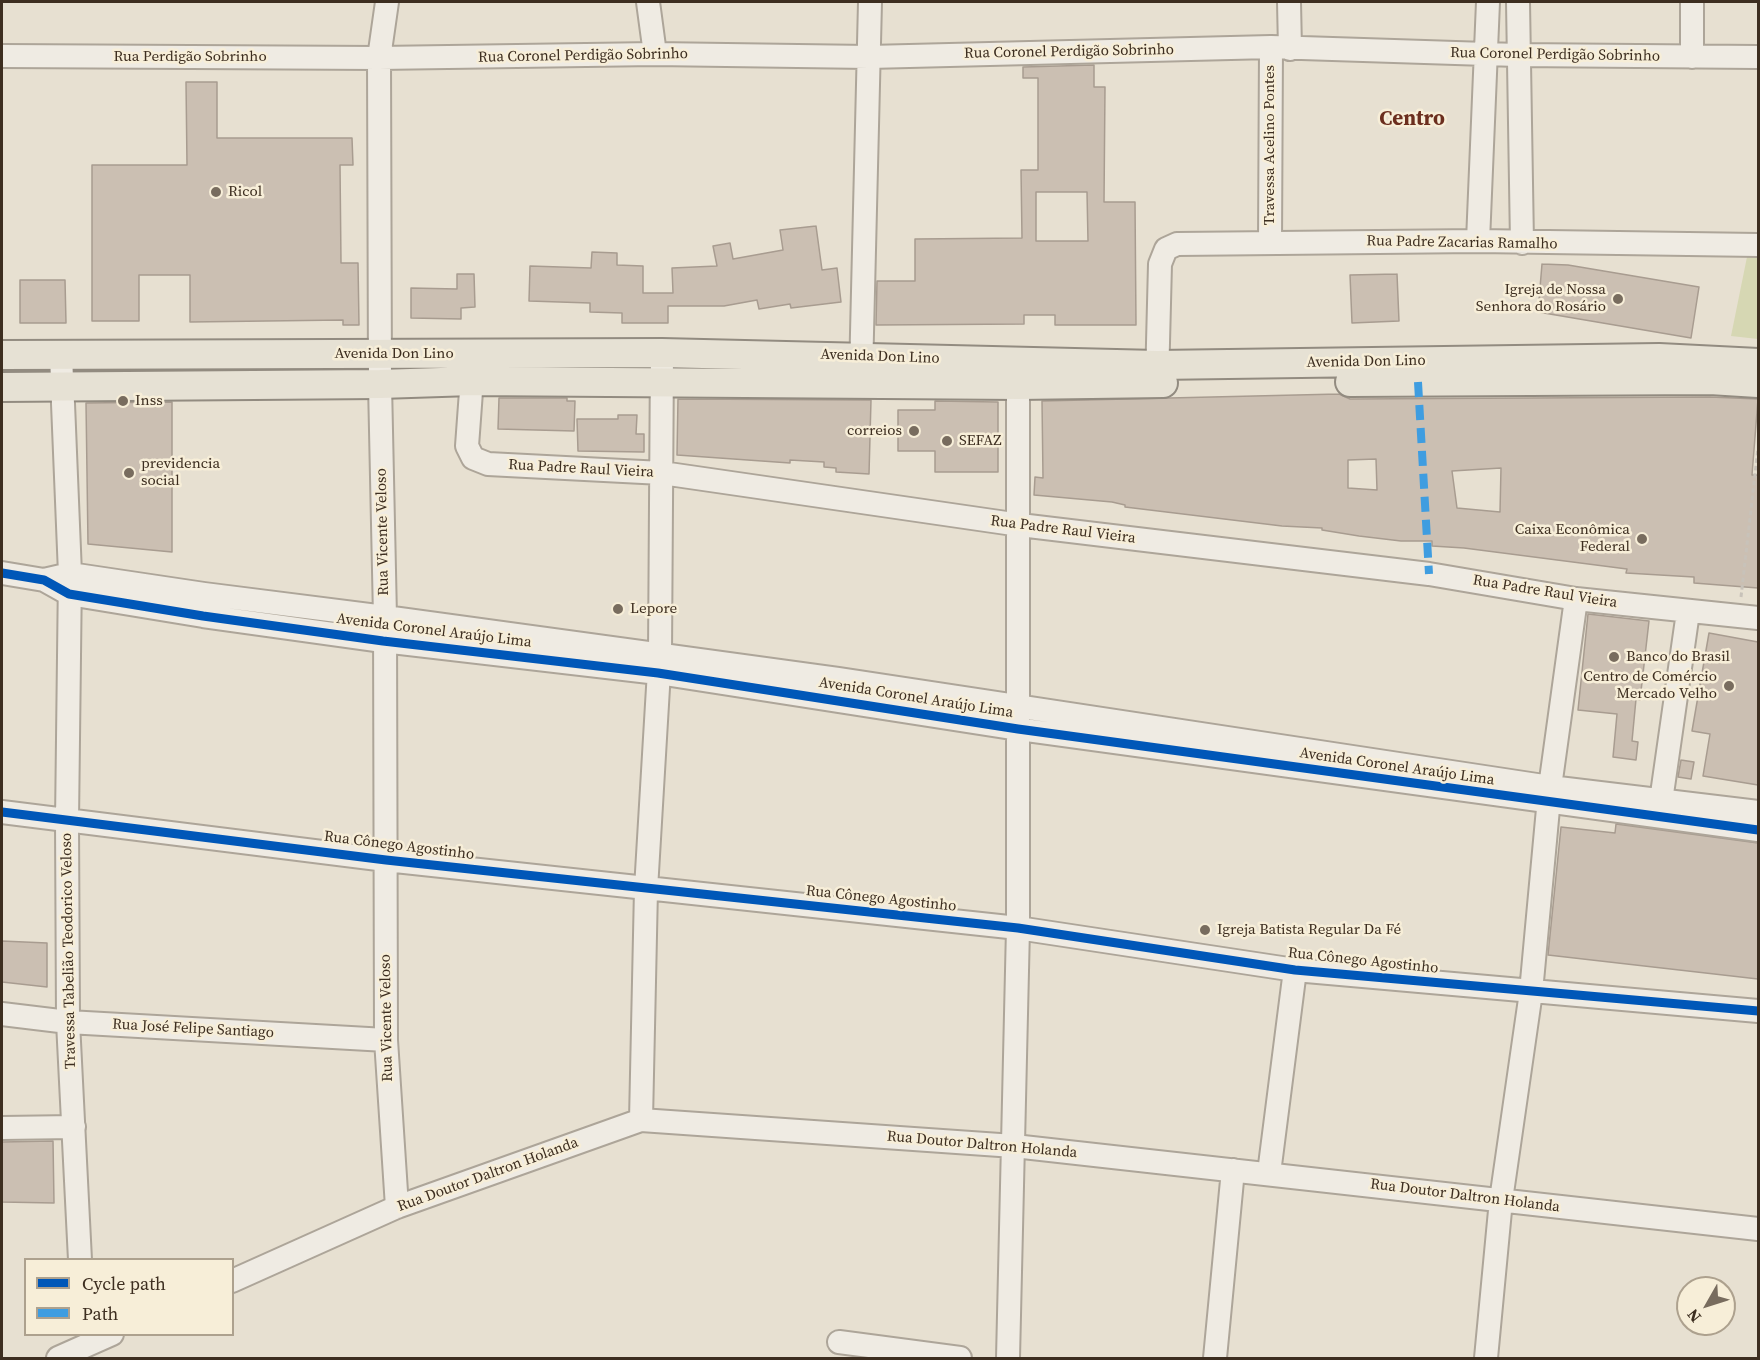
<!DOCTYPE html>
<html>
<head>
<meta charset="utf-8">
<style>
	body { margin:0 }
	#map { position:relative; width:1760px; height:1360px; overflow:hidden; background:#e7e0d1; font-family:"Source Serif 4",serif }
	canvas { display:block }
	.frame { position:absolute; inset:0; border:3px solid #3d2e20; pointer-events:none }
	.legend { position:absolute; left:24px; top:1258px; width:210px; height:78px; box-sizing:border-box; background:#f7eed8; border:2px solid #ada18e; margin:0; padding:8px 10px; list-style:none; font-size:18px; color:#3d2e20 }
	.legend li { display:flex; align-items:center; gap:12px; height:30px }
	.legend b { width:30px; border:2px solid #ada18e }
	.north { position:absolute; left:1676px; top:1276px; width:60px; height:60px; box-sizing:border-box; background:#f7eed8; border:2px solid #ada18e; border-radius:50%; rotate:231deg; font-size:16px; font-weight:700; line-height:24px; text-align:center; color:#3d2e20 }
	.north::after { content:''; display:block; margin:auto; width:21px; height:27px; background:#786c5e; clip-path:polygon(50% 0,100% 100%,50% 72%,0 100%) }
</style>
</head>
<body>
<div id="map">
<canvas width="1760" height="1360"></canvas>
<div class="frame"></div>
<ul class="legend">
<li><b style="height:8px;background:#0057b8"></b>Cycle path</li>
<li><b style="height:8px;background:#3f9de0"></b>Path</li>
</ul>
<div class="north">N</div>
</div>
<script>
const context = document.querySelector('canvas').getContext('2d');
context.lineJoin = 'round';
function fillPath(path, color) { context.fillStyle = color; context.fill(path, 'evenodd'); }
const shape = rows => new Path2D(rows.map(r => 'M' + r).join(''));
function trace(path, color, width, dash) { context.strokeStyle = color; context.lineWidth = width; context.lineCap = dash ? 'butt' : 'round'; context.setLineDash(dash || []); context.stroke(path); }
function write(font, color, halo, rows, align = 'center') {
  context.font = font + ' "Source Serif 4",serif'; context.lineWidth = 5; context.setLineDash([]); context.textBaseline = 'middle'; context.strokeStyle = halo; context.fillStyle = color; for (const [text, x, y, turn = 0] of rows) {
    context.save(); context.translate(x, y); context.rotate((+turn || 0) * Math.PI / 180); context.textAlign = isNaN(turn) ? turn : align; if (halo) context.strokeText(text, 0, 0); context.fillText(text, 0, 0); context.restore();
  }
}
fillPath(shape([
	[1748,252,1758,252,1758,339,1731,336]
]), '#d6d7b3');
const building = shape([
	[1094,65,1094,87,1105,87,1104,202,1135,202,1136,325,1055,325,1055,315,1024,315,1024,324,876,325,877,281,915,281,915,239,1022,238,1021,170,1038,170,1038,78,1023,78,1023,67,1094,65],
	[1036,192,1087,192,1088,241,1036,241,1036,192],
	[186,82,217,82,217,138,352,138,353,165,340,165,341,263,358,263,359,325,343,325,343,320,190,322,190,275,139,275,139,321,92,321,92,165,187,165,186,82],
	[816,226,822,270,837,268,841,302,791,308,790,304,759,309,757,300,724,306,668,306,668,323,622,323,622,313,590,312,590,303,529,301,530,266,591,268,592,252,617,253,617,265,643,266,643,293,673,293,672,268,717,266,713,246,730,243,733,259,783,250,780,230,816,226],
	[1542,264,1568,265,1699,287,1691,338,1538,312,1542,264],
	[457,274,474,274,475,307,461,308,461,319,411,318,411,288,457,289,457,274],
	[1397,274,1399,321,1352,323,1350,275,1397,274],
	[20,280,65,280,66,323,20,323,20,280],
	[1339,394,1350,399,1710,397,1758,399,1752,475,1758,475,1758,588,1694,583,1694,577,1626,573,1627,569,1464,548,1432,546,1432,541,1401,541,1359,536,1322,530,1322,528,1282,526,1125,507,1125,505,1112,502,1034,495,1035,477,1043,478,1042,401,1339,394],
	[1376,459,1377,490,1348,488,1348,460,1376,459],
	[1501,468,1500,512,1457,508,1452,471,1501,468],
	[499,398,567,398,567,401,575,401,574,431,498,429,499,398],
	[678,399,871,400,869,474,836,472,836,468,824,467,824,462,790,460,790,463,677,455,678,399],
	[935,401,998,402,998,472,935,472,935,451,898,451,898,410,935,410,935,401],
	[172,402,172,552,88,544,86,403,172,402],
	[618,415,637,415,636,434,644,434,644,452,578,451,577,419,618,419,618,415],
	[1588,614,1649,621,1640,700,1636,699,1632,741,1638,742,1636,760,1613,757,1617,714,1578,710,1588,614],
	[1709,633,1758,642,1758,785,1703,776,1710,734,1692,731,1709,633],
	[1681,760,1694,762,1691,779,1678,777,1681,760],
	[1616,824,1758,843,1758,979,1548,955,1561,827,1615,833,1616,824],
	[2,941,47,943,47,987,2,982,2,941],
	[2,1142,53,1141,54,1203,2,1202,2,1142]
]);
fillPath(building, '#cbbfb2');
trace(building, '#a89c90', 1.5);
const minor = shape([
	[387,2,379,58,380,384,385,617,386,1040,397,1207],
	[648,2,655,54],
	[1289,2,1290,49],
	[1518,2,1522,243],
	[2,56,379,58,655,54,869,57,1271,47,1517,55,1758,57],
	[1692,57,1692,2],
	[1478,241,1488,2],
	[1270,243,1271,47],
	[61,355,70,574,67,821,68,1022,80,1260],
	[473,364,467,446,473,458,488,464,662,473,1020,525,1429,574,1576,599,1758,618],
	[861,374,870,2],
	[1157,382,1160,264,1166,249,1177,244,1478,241,1758,245],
	[2,573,44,580,69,594,203,616,383,641,658,673,1018,729,1758,830],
	[44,580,70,574,204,594,385,617,838,679,1550,787,1758,812],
	[2,812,386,860,1018,928,1295,970,1758,1011],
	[1659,815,1688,612],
	[2,1014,68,1022,386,1040],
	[641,1120,646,889,660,654,662,353],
	[2,1128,74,1127],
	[1269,1173,1295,970],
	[232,1281,397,1207,641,1120,1014,1146,1758,1229],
	[839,1342,960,1358],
	[58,1358,112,1334],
	[1008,1358,1018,928,1018,370],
	[1215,1358,1233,1170],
	[1486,1358,1501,1200,1531,992,1550,787,1576,599]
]);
const major = shape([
	[2,355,662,353,1157,365,1659,358,1758,363],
	[1350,382,1710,380,1758,383],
	[2,387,380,384,472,381,1019,385,1163,383]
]);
trace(minor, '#ada599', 26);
trace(major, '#928b80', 32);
trace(shape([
	[1741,597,1758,448]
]), '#c8c2b9', 3, [4.5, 3]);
trace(minor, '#efebe3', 22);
trace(major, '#e6e1d4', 28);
trace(shape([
	[1418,382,1429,574]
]), '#3f9de0', 8, [15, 8]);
trace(shape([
	[2,573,44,580,69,594,203,616,383,641,658,673,1018,729,1758,830],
	[2,812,386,860,1018,928,1295,970,1758,1011]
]), '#0057b8', 9);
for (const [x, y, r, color] of [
	[216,192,6,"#786c5e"],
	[1618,299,6,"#786c5e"],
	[123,401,6,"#786c5e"],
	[914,431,6,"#786c5e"],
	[947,441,6,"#786c5e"],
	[129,473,6,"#786c5e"],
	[1642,539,6,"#786c5e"],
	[618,609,6,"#786c5e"],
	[1614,657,6,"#786c5e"],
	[1729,686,6,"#786c5e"],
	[1205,930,6,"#786c5e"]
]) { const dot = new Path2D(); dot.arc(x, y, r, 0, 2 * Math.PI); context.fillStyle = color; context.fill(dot); trace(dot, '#f7eed8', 2); }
write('15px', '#3d2e20', '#f7eed8', [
	["Rua Coronel Perdigão Sobrinho",1069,52,-1],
	["Rua Coronel Perdigão Sobrinho",1555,55,1],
	["Rua Coronel Perdigão Sobrinho",583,56,-1],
	["Rua Perdigão Sobrinho",190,57],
	["Travessa Acelino Pontes",1270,145,-90],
	["Rua Padre Zacarias Ramalho",1462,243,1],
	["Avenida Don Lino",394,354],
	["Avenida Don Lino",880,357,2],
	["Avenida Don Lino",1366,362,-1],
	["Rua Padre Raul Vieira",581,469,3],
	["Rua Padre Raul Vieira",1063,530,7],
	["Rua Vicente Veloso",383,532,-91],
	["Rua Padre Raul Vieira",1545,592,9],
	["Avenida Coronel Araújo Lima",434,631,7],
	["Avenida Coronel Araújo Lima",916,698,9],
	["Avenida Coronel Araújo Lima",1397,767,8],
	["Rua Cônego Agostinho",399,846,7],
	["Rua Cônego Agostinho",881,899,6],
	["Travessa Tabelião Teodorico Veloso",69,951,-91],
	["Rua Cônego Agostinho",1363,961,6],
	["Rua Vicente Veloso",387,1018,-91],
	["Rua José Felipe Santiago",193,1029,3],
	["Rua Doutor Daltron Holanda",982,1145,5],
	["Rua Doutor Daltron Holanda",488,1175,-20],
	["Rua Doutor Daltron Holanda",1465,1196,7]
]);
write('15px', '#3d2e20', '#f7eed8', [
	["Ricol",228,192],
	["Igreja de Nossa",1606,290,"right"],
	["Senhora do Rosário",1606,307,"right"],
	["Inss",135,401],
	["correios",902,431,"right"],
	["SEFAZ",959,441],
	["previdencia",141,464],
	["social",141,481],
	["Caixa Econômica",1630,530,"right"],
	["Federal",1630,547,"right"],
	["Lepore",630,609],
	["Banco do Brasil",1626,657],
	["Centro de Comércio",1717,677,"right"],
	["Mercado Velho",1717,694,"right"],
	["Igreja Batista Regular Da Fé",1217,930]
], 'left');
write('bold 21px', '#6b2e1e', '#f7eed8', [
	["Centro",1412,120]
]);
</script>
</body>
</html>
